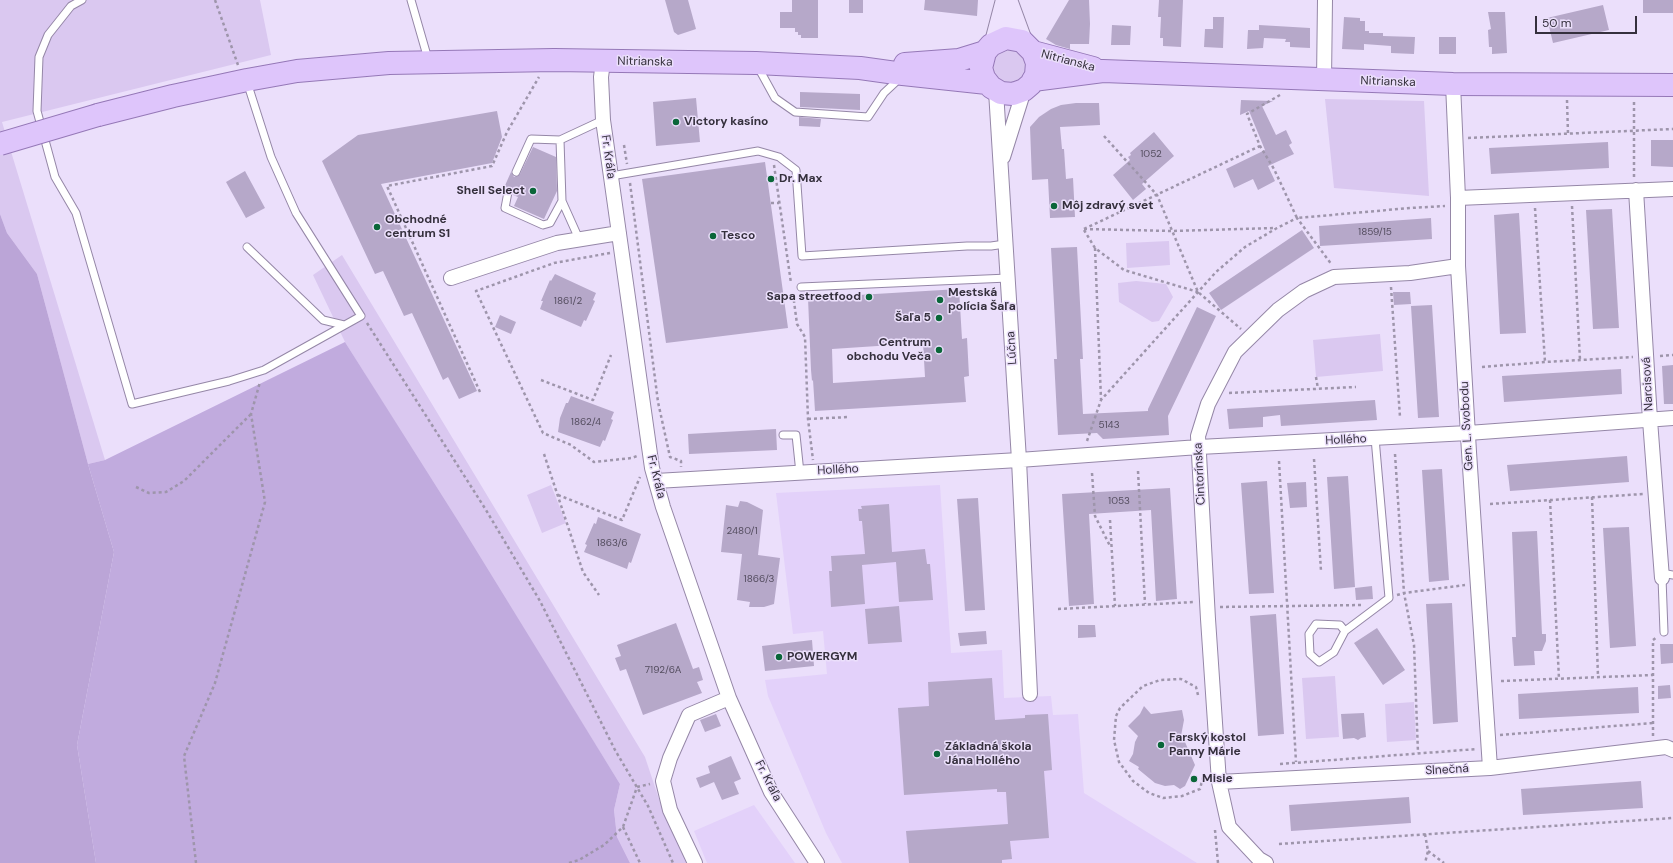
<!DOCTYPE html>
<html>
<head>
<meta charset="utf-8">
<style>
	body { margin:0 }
	#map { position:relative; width:1673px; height:863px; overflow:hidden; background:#ebdffb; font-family:"DM Sans",sans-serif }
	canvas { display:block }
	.scale { position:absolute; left:1535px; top:16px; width:102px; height:18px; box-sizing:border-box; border:2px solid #35303d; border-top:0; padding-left:5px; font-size:12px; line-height:14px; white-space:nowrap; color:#35303d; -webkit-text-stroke:3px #ebdffb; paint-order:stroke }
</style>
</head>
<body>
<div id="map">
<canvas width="1673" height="863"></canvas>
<div class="scale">50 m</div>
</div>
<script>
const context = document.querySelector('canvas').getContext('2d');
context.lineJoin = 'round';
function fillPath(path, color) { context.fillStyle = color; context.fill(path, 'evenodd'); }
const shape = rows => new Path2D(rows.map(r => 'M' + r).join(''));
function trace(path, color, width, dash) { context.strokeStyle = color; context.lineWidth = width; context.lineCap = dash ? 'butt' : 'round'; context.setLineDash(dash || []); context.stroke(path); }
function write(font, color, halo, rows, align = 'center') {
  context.font = font + ' "DM Sans",sans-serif'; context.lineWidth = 3; context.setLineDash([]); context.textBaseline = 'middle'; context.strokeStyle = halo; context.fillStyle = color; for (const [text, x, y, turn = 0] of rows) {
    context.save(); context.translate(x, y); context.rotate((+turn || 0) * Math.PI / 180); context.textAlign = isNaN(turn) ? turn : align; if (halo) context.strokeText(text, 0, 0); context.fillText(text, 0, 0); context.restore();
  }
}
fillPath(shape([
	[940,485,951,653,1002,650,1004,698,1051,696,1053,715,1078,714,1084,793,1197,863,842,863,826,833,768,696,765,680,827,674,823,631,793,634,776,493],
	[754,805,795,863,707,863,694,831]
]), '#e3d1fa');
fillPath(shape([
	[0,0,260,0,271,55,2,122,105,460,88,464,37,274,7,233,0,214],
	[1014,48,1025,60,1027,68,1025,76,1016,84,999,84,989,63,998,50],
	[1325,99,1424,101,1429,196,1334,188],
	[1169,241,1170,265,1127,268,1126,243],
	[342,255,645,757,660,802,690,863,630,863,617,837,614,810,620,784,345,342,313,275],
	[1136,281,1166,284,1173,297,1159,321,1152,322,1119,302,1118,283],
	[1380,334,1383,371,1316,377,1313,340],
	[551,485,566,523,542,533,527,495],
	[1335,676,1339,737,1306,739,1302,678],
	[1414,702,1416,740,1387,742,1385,704]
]), '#dac8f0');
fillPath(shape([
	[345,342,460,524,620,784,614,810,617,837,630,863,96,863,77,745,114,552,88,464,105,460]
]), '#c1abde');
fillPath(shape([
	[0,214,7,233,37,274,88,464,114,552,77,745,96,863,0,863]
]), '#bba5d7');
fillPath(shape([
	[665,0,688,0,696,29,678,35,674,32],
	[792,0,818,0,818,38,801,38,801,35,798,35,798,32,795,32,795,28,780,28,780,12,792,12],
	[849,0,863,0,863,13,849,13],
	[925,0,978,0,977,16,924,10],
	[1069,0,1089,0,1090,24,1089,44,1070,44,1070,49,1056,45,1046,39],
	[1159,0,1183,0,1181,47,1163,46,1163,38,1160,38,1161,17,1158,17],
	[1643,0,1673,0,1673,13,1643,13],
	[1603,5,1609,30,1553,43,1547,18],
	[1488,12,1505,12,1507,53,1492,54,1492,47,1489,47,1488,30,1491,29],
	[1213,17,1224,17,1223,48,1204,47,1205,29,1213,29],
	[1344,17,1360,18,1360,21,1365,21,1365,31,1369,31,1369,33,1383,33,1383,36,1415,37,1414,54,1391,53,1391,46,1364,44,1364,50,1342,49],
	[1112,25,1131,26,1130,45,1111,45],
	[1259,25,1310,28,1310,48,1290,47,1290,42,1285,42,1286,39,1264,38,1263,48,1247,49,1248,30,1259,30],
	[1439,37,1456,37,1456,54,1439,54],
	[800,92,860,94,860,110,800,107],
	[696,98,700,142,656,146,653,102],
	[1241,100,1273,101,1262,106,1276,135,1286,130,1292,143,1289,145,1294,154,1268,166,1275,181,1258,190,1253,179,1234,188,1226,169,1265,150,1249,111,1240,115],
	[1076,103,1099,103,1100,125,1060,127,1062,149,1064,149,1066,179,1073,178,1075,217,1050,218,1048,179,1032,180,1030,127,1039,117,1051,109,1061,105],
	[497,111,502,137,492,163,381,184,477,391,459,399,448,377,443,380,412,313,404,316,383,271,375,274,322,161,358,135],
	[799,117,821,119,820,127,799,126],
	[1154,132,1174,156,1142,184,1146,189,1133,200,1113,175,1130,160,1128,157,1131,155,1130,153],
	[1651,140,1673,140,1673,167,1651,166],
	[1608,142,1609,168,1491,174,1489,148],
	[533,147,556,157,557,191,544,219,514,206,518,197,513,195,511,188,507,187,503,190,511,172,514,177,520,174],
	[765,162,788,328,666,343,642,179],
	[245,171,265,208,246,218,226,182],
	[1612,209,1619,328,1593,329,1586,210],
	[1519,213,1526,333,1500,334,1494,215],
	[1431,218,1432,239,1320,246,1319,226],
	[1302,230,1314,248,1221,310,1209,293],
	[1077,247,1083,359,1080,359,1083,414,1148,411,1148,409,1197,307,1216,316,1168,416,1169,435,1103,439,1097,433,1058,435,1054,359,1057,359,1051,248],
	[555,274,596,293,593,300,595,301,586,321,584,320,581,327,540,309,543,301,541,301,550,280,551,281],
	[959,289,962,339,967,338,969,376,964,377,966,402,815,411,813,380,812,381,811,370,808,298],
	[923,343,925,377,833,383,832,349],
	[1393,292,1410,292,1411,304,1394,305],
	[1432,305,1439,417,1418,418,1411,306],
	[500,315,516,322,511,334,495,327],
	[1673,365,1673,404,1664,404,1662,366],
	[1621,369,1622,394,1504,402,1502,376],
	[571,396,614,412,611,419,613,420,605,441,603,440,600,447,558,432,560,418,566,403,568,403],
	[1375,400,1377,420,1281,426,1280,415,1263,417,1263,427,1229,429,1227,409],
	[776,429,777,450,689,454,688,434],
	[1627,456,1629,482,1510,491,1507,465],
	[1442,469,1449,580,1429,582,1422,470],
	[1348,476,1355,587,1334,589,1327,477],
	[1267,481,1274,593,1249,594,1241,483],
	[1306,482,1307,507,1290,508,1287,483],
	[1170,488,1177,599,1156,601,1151,510,1089,514,1094,604,1069,606,1062,494],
	[978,498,985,610,965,611,957,499],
	[740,501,747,502,763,510,758,555,780,558,774,604,764,607,749,607,750,602,737,600,742,554,721,552,726,505,738,507],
	[889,504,892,552,925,549,927,564,930,564,933,600,899,602,896,562,862,565,865,604,831,607,829,571,832,571,831,556,865,554,862,521,859,521,858,509,862,509,861,506],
	[598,517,641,534,631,563,629,562,627,569,584,552,587,545,585,544,594,523,596,524],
	[1629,527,1636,646,1610,648,1603,528],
	[1537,531,1542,634,1546,634,1546,641,1542,651,1534,651,1535,665,1514,666,1512,637,1516,637,1512,532],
	[1372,586,1373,599,1356,600,1355,588],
	[1452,603,1458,722,1433,724,1426,604],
	[899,606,902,642,868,644,865,609],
	[1276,614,1284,734,1258,736,1250,616],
	[676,623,693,669,699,667,703,680,697,682,702,693,643,715,626,669,620,671,615,658,621,656,617,645],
	[1078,625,1095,625,1096,637,1078,638],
	[1377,628,1405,670,1383,685,1354,643],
	[986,631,987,644,960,646,958,633],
	[812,640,814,666,765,671,762,646],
	[1660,644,1673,644,1673,663,1661,664],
	[992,678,995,720,1025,718,1025,715,1048,714,1052,770,1044,771,1049,838,1010,841,1012,859,1002,860,1002,863,909,863,906,831,1008,824,1006,792,997,792,997,789,904,795,898,708,929,706,928,682],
	[1670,685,1671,698,1658,699,1658,686],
	[1638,687,1639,713,1519,719,1518,694],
	[1144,706,1151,714,1182,710,1184,720,1181,736,1185,742,1195,765,1185,786,1180,789,1174,785,1165,786,1155,783,1138,769,1139,767,1129,761,1133,754,1135,742,1138,736,1128,726,1140,714],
	[1364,713,1366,737,1361,738,1358,740,1354,738,1343,739,1341,714],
	[716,714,721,726,705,732,700,720],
	[731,756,741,779,734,782,739,794,722,800,714,782,700,788,696,778,710,773,708,766],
	[1641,781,1643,808,1523,815,1521,789],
	[1409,797,1411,823,1291,831,1289,805]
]), '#b6a8c9');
const lane = shape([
	[82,0,71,6,48,35,39,57,37,111,55,177,76,213,132,404,229,381,264,370,361,316,296,213,271,157,247,82],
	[411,0,428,59],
	[758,67,775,98,795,112,868,117,884,93,900,78],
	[516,172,531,139,560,140],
	[611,176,758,151,779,157,796,170,802,256,967,246,991,246,1005,244],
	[508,192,505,208,543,225,550,223,562,201],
	[579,239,562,201,560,140,603,120],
	[247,247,323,320,344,325],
	[801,287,1008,278],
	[783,435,796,435,800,473],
	[1661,573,1673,575],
	[1662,578,1664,632],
	[1345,631,1340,625,1316,624,1309,634,1310,654,1319,662,1334,652,1345,631,1389,598,1375,438]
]);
const street = shape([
	[603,62,601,77,603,120,652,468,663,507,729,698,771,792,817,863],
	[1324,80,1325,0],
	[1453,84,1458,198,1458,266,1469,452,1490,768],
	[996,91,1019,460,1030,694],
	[1003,157,1024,90],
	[1636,190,1650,420,1662,578],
	[1458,198,1673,189],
	[451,278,557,243,619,233],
	[656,481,1019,460,1199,447,1468,433,1673,418],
	[1219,782,1490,768,1666,747,1673,750],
	[695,863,670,810,663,781,670,758,689,715,729,698],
	[1266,863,1259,859,1229,827,1219,782,1208,619,1198,436,1208,404,1235,352,1278,310,1304,291,1334,277,1410,273,1458,266]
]);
const secondary = shape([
	[1007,0,1022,41],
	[995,42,1006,0]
]);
const primary = shape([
	[1033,52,1037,63,1036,75,1031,84,1024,90,1013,94,1001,93,991,87,984,78,981,68,985,52,991,45,1006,38,1022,41,1033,52,1093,68],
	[905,64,959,60,985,52],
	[1033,80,1103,71,1453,84,1673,85],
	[98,115,173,96,247,80,297,71,389,63,554,60,756,63,860,68,903,74,987,83]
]);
trace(lane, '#9587a7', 9);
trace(street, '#9587a7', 16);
trace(secondary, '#9587a7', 22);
trace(primary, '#9578b7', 24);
trace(shape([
	[215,0,238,65],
	[1280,95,1247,114,1260,146,1274,169,1297,218,1410,208,1445,206],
	[1567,100,1568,134],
	[1634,102,1634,177],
	[1104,136,1157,195,1198,292,1241,329],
	[1468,138,1673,129],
	[624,145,627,164],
	[774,165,791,283],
	[630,183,658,402,670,457,681,461,681,467],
	[771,203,779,203],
	[1572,206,1580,360],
	[1535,208,1545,362],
	[1084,229,1260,146],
	[1084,229,1172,231,1275,228],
	[1084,230,1095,248,1124,270,1198,292],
	[1095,248,1101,399],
	[610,253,554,263,476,291,543,433,571,445,594,462,632,458,637,456],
	[1391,287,1400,417],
	[793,294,797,324,805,337,808,419,813,460],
	[367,323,486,510,540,601,615,750,648,806,673,863],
	[1660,356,1673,355],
	[1482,367,1545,362,1633,357],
	[1316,377,1318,389],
	[541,380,593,400,611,355],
	[480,392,387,186,492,166,507,132,539,77],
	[1229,393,1356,387],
	[808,419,849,417],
	[1087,441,1101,400,1216,272,1245,247,1277,228,1297,218,1332,265],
	[544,454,583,572,599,595],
	[1395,454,1404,593,1414,645,1418,753],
	[1314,459,1321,571],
	[1279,461,1296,762],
	[1138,471,1145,604],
	[1092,473,1095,516,1110,546],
	[136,487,149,493,166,492,184,481,251,414],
	[558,495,622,520,640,477],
	[1592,497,1598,677],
	[1550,500,1559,679],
	[1490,504,1643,494],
	[1110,520,1115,606],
	[1397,595,1404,593,1465,585],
	[1220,607,1361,605],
	[1058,609,1195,602],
	[1501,681,1653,675],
	[1198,695,1196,687,1181,679,1160,680,1143,686,1120,708,1116,716,1114,740,1119,762,1133,781,1149,793,1163,798,1182,796,1200,789,1203,777],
	[1500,735,1653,723],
	[1653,736,1653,640,1657,637],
	[1280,764,1477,749],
	[637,787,650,784],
	[623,827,640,863],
	[1215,830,1218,863],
	[1425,834,1428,851,1425,863],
	[1279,844,1673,818],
	[1428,851,1444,863],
	[196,863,184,756,215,683,265,502,251,414,260,382],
	[569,863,579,860,604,845,623,827,637,787]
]), '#9e95ab', 2.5, [3, 3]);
trace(lane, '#fff', 7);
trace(street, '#fff', 14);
trace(secondary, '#eee2fd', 20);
trace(primary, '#dec5fb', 22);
const primaryBridge = shape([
	[0,144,98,115]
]);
trace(primaryBridge, '#9578b7', 24, []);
trace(primaryBridge, '#dec5fb', 22);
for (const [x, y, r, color] of [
	[676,122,4,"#0a6639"],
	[771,179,4,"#0a6639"],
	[533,191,4,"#0a6639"],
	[1054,206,4,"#0a6639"],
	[377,227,4,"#0a6639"],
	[713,236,4,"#0a6639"],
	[869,297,4,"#0a6639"],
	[940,300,4,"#0a6639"],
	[939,318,4,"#0a6639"],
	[939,350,4,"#0a6639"],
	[779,657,4,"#0a6639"],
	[1161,745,4,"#0a6639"],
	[937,754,4,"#0a6639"],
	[1194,779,4,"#0a6639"]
]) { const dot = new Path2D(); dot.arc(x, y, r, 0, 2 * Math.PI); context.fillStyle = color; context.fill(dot); trace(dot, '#ebdffb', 1.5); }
write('10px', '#554e60', null, [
	["1052",1151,154],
	["1859/15",1375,232],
	["1861/2",568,301],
	["1862/4",586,422],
	["5143",1109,425],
	["1053",1119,501],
	["2480/1",742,531],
	["1863/6",612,543],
	["1866/3",759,579],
	["7192/6A",663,670]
]);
write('12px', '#35303d', '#ebdffb', [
	["Nitrianska",1068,61,15],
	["Nitrianska",645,62,1],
	["Nitrianska",1388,82,2],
	["Fr. Kráľa",608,157,82],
	["Lúčna",1012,348,-94],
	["Narcisová",1648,384,-93],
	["Gen. L. Svobodu",1467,426,-93],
	["Hollého",1346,440,-3],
	["Hollého",838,470,-3],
	["Cintorínska",1200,474,-93],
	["Fr. Kráľa",656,477,76],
	["Slnečná",1447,770,-3],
	["Fr. Kráľa",768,781,63]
]);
write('bold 12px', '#35303d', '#ebdffb', [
	["Victory kasíno",684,122],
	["Dr. Max",779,179],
	["Shell Select",525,191,"right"],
	["Môj zdravý svet",1062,206],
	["Obchodné",385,220],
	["centrum S1",385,234],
	["Tesco",721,236],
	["Mestská",948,293],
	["polícia Šaľa",948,307],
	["Sapa streetfood",861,297,"right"],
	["Šaľa 5",931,318,"right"],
	["Centrum",931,343,"right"],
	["obchodu Veča",931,357,"right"],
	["POWERGYM",787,657],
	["Farský kostol",1169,738],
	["Panny Márie",1169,752],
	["Základná škola",945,747],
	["Jána Hollého",945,761],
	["Misie",1202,779]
], 'left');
</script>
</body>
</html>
